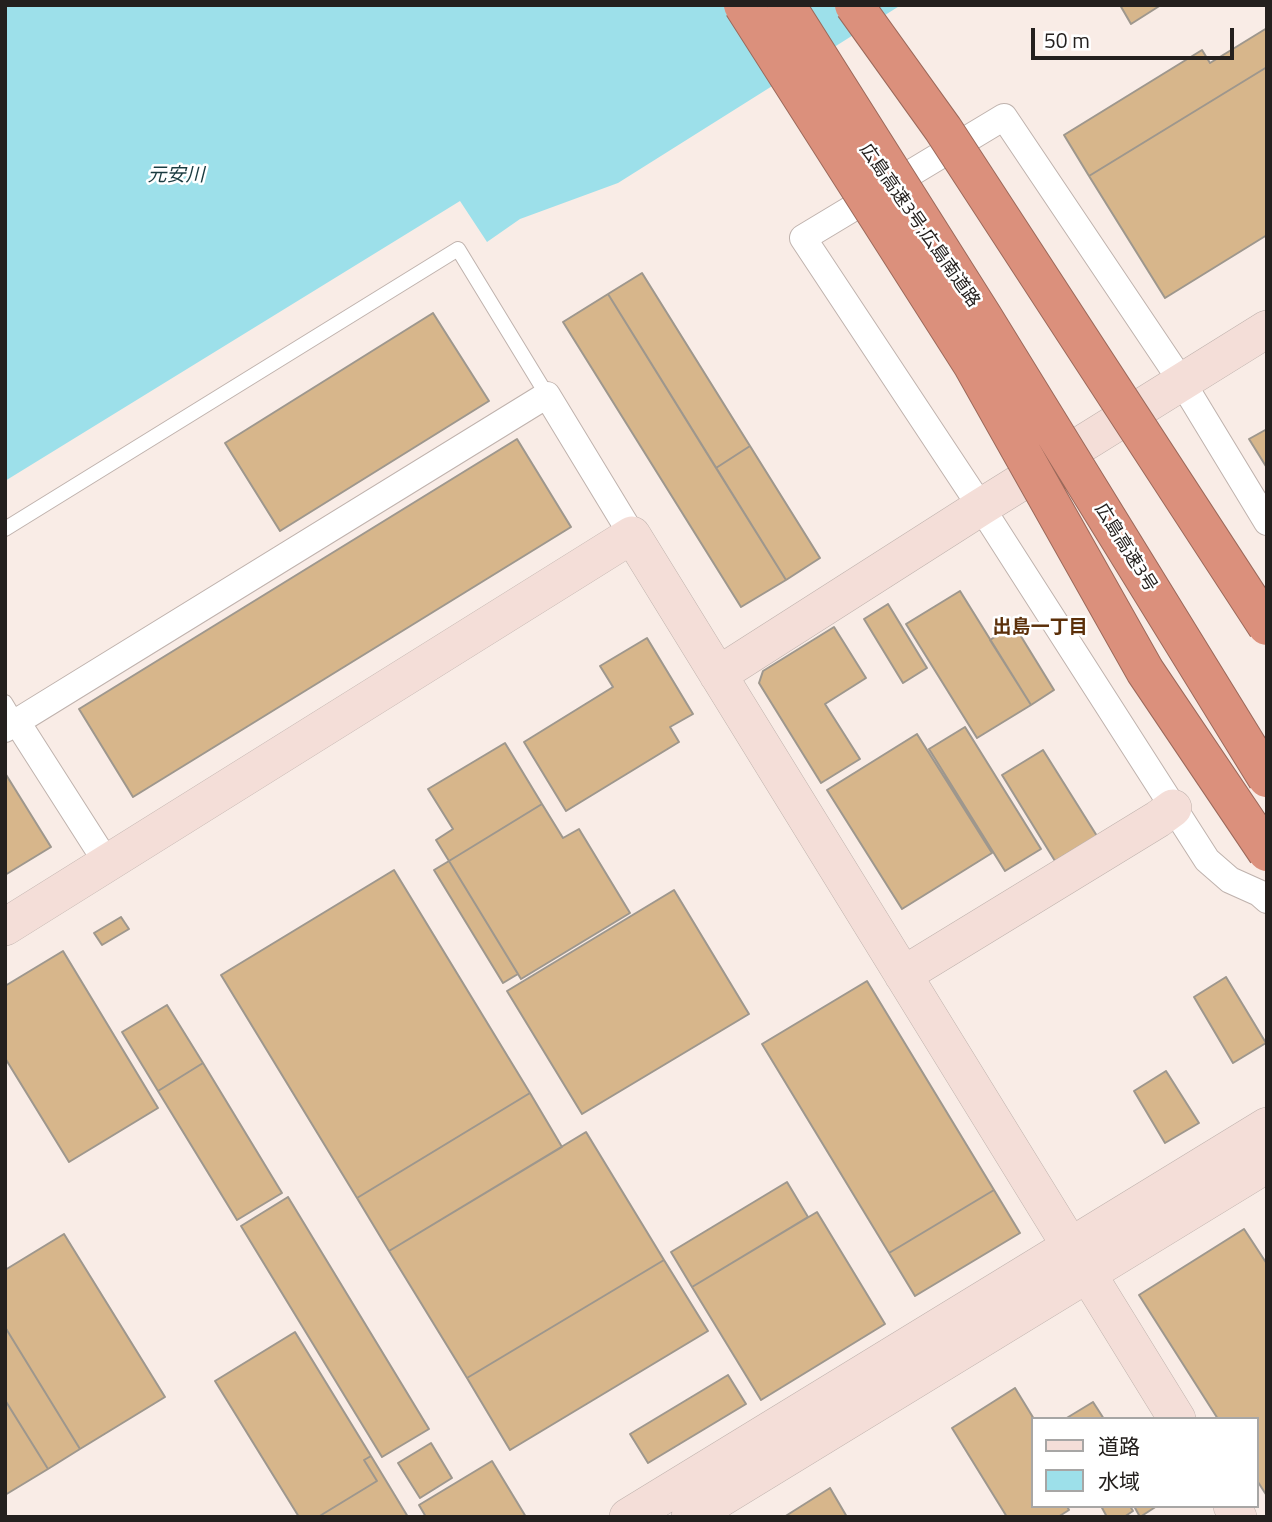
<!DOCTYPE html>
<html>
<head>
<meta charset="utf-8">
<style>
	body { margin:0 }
	#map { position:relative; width:1272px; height:1522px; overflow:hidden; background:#f9ece6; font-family:"Titillium Web","Noto Sans JP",sans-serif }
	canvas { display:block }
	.frame { position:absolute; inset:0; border:7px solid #24201e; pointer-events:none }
	.legend { position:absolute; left:1031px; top:1417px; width:228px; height:91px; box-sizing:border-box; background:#fff; border:2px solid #a7a6a5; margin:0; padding:9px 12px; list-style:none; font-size:21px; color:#24201e }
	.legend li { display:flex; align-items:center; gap:14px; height:35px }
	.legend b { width:35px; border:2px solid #a7a6a5 }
	.scale { position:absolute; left:1031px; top:28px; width:203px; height:32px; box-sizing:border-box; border:4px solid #24201e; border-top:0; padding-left:9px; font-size:21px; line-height:24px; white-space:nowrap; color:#24201e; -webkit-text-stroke:5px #fff; paint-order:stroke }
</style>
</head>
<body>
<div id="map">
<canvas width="1272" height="1522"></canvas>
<div class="frame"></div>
<ul class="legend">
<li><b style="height:9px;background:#f4ded8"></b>道路</li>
<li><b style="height:19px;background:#9de0ea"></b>水域</li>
</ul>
<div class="scale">50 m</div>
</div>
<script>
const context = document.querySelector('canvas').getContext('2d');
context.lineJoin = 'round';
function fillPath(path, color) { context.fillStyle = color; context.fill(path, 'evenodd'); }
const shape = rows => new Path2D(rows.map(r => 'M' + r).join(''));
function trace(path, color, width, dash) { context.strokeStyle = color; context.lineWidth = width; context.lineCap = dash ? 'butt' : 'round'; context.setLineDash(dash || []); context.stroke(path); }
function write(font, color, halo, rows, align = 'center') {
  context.font = font + ' "Titillium Web","Noto Sans JP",sans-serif'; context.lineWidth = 5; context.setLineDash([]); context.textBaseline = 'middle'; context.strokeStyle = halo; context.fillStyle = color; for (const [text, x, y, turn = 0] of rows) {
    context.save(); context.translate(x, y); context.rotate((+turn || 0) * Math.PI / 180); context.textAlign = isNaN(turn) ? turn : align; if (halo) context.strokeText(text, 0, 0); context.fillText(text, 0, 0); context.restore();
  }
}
fillPath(shape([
	[5,5,901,5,618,183,520,219,487,242,460,201,5,481]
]), '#9de0ea');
const building = shape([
	[1120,5,1161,5,1131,24,1120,5],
	[1267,28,1267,67,1089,176,1064,135,1202,50,1210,63,1267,28],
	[1267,67,1267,235,1165,298,1089,176,1267,67],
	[642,273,750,446,716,468,608,294,642,273],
	[608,294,786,580,741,607,563,322,608,294],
	[433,313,489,401,280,531,225,443,433,313],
	[1267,429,1267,468,1249,439,1267,429],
	[517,439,571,527,133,797,79,709,517,439],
	[750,446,820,558,786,580,716,468,750,446],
	[960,591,1031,705,977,738,906,624,960,591],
	[888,604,927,668,903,683,864,619,888,604],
	[1014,625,1054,690,1031,705,990,640,1014,625],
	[834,627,866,678,825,704,860,759,821,783,759,683,763,671,834,627],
	[647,638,693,714,670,727,679,742,566,811,524,742,613,687,600,666,647,638],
	[965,727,1041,849,1005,871,929,749,965,727],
	[917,734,992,853,902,909,827,790,917,734],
	[505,743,542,804,449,861,436,840,453,829,428,789,505,743],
	[1043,750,1097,836,1055,861,1002,775,1043,750],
	[5,773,51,847,5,875,5,773],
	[542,804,563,838,579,829,630,913,521,979,449,861,542,804],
	[449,861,518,974,503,983,434,870,449,861],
	[394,870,530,1093,357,1198,221,975,394,870],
	[674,890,749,1014,582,1114,507,991,674,890],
	[121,917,129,929,102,945,94,933,121,917],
	[63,951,158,1108,69,1162,5,1058,5,986,63,951],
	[1226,977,1266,1043,1233,1063,1194,997,1226,977],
	[867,981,994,1190,889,1253,762,1044,867,981],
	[167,1005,203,1063,158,1091,122,1032,167,1005],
	[203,1063,282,1193,237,1220,158,1091,203,1063],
	[1166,1071,1199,1123,1165,1143,1134,1091,1166,1071],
	[530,1093,562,1147,389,1251,357,1198,530,1093],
	[586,1132,664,1260,467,1378,389,1251,586,1132],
	[787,1182,808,1217,692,1287,671,1252,787,1182],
	[994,1190,1020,1233,915,1296,889,1253,994,1190],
	[288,1197,429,1429,382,1457,241,1226,288,1197],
	[817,1212,885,1324,761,1400,692,1287,817,1212],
	[1244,1229,1267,1264,1267,1496,1256,1479,1256,1419,1218,1419,1139,1295,1244,1229],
	[64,1234,165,1397,80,1449,5,1327,5,1270,64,1234],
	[664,1260,708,1331,510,1450,467,1378,664,1260],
	[5,1327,80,1449,48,1469,5,1400,5,1327],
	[295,1332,371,1456,364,1460,377,1481,318,1517,299,1517,215,1381,295,1332],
	[728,1375,746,1404,648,1463,630,1434,728,1375],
	[1015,1388,1034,1419,1032,1419,1032,1506,1067,1506,1069,1510,1058,1517,1007,1517,952,1428,1015,1388],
	[5,1400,48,1469,5,1495,5,1400],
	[1093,1402,1104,1419,1065,1419,1093,1402],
	[431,1443,452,1478,420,1498,398,1463,431,1443],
	[371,1456,408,1517,318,1517,377,1481,364,1460,371,1456],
	[492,1461,526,1517,426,1517,419,1505,492,1461],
	[830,1488,847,1517,784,1517,830,1488],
	[1101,1506,1130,1506,1133,1511,1124,1517,1107,1517,1101,1506],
	[1134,1506,1157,1506,1140,1517,1134,1506]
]);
fillPath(building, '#d7b68b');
trace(building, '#9e978d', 2);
const lane = shape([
	[5,529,458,249,547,395],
	[5,702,17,722]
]);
const street = shape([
	[1267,522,1182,382,1004,117,803,238,981,507,1207,860,1230,880,1259,893,1267,900],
	[17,722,107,863],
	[5,729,547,395,632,535]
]);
const secondary = shape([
	[718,675,981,507,1267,329],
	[5,927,632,535,1177,1419],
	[903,975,1158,819,1173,808],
	[1232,1506,1238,1517],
	[628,1517,1267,1126],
	[690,1517,1267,1164]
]);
trace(lane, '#bfb2ad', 16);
trace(street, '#bfb2ad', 28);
trace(secondary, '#bfb2ad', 38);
trace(lane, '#fff', 14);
trace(street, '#fff', 26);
trace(secondary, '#f4ded8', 37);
const highwayBridge = shape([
	[743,5,972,364,1145,671,1267,852],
	[786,5,983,317,1267,778],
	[854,5,943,129,1267,626]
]);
trace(highwayBridge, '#9b695b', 40, []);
trace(highwayBridge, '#db907c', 38);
write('18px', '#24201e', '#fff', [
	["広島高速3号;広島南道路",919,226,55],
	["広島高速3号",1125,548,58]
]);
write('italic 19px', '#1a3b40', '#fff', [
	["元安川",176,176]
]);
write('bold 19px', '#5b2f09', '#fff', [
	["出島一丁目",1040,628]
]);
</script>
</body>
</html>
